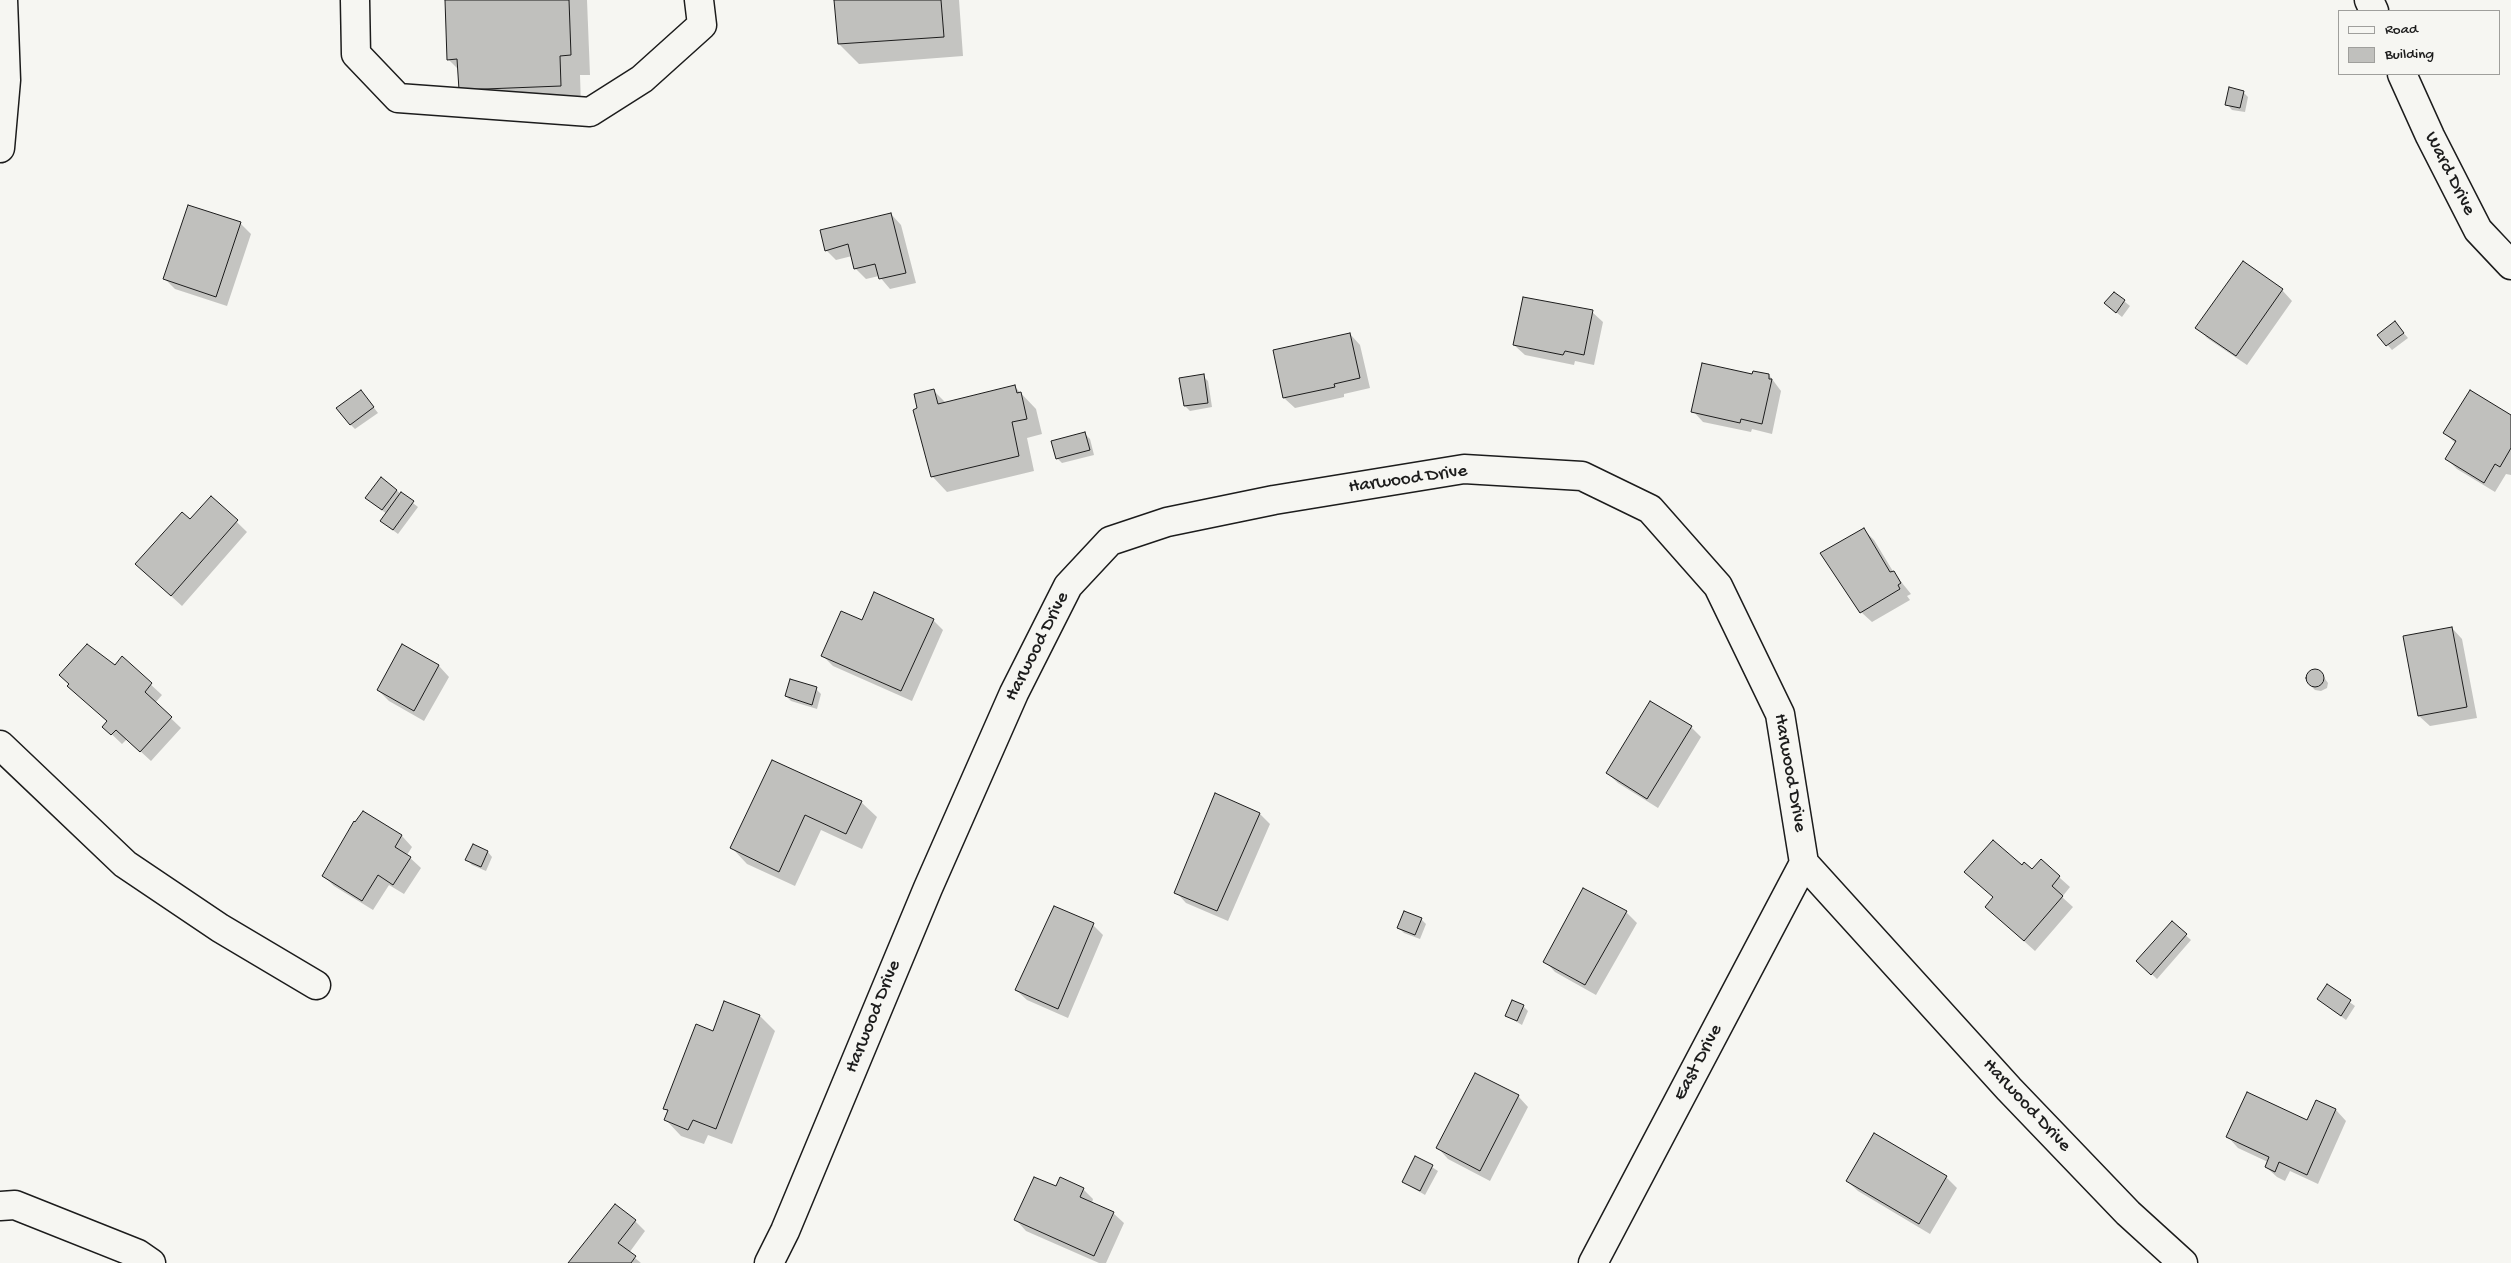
<!DOCTYPE html>
<html>
<head>
<meta charset="utf-8">
<style>
	body { margin:0 }
	#map { position:relative; width:2511px; height:1263px; overflow:hidden; background:#f6f6f2; font-family:"Gochi Hand",sans-serif }
	canvas { display:block }
	.legend { position:absolute; left:2338px; top:10px; width:162px; height:65px; box-sizing:border-box; background:#f6f6f2; border:1px solid #9f9f9c; margin:0; padding:6px 9px; list-style:none; font-size:15px; color:#1c1c1c }
	.legend li { display:flex; align-items:center; gap:10px; height:25px }
	.legend b { width:25px; border:1px solid #9f9f9c }
</style>
</head>
<body>
<div id="map">
<canvas width="2511" height="1263"></canvas>
<ul class="legend">
<li><b style="height:6px;background:#f6f6f2"></b>Road</li>
<li><b style="height:14px;background:#c0c0bd"></b>Building</li>
</ul>
</div>
<script>
const context = document.querySelector('canvas').getContext('2d');
context.lineJoin = 'round';
function fillPath(path, color) { context.fillStyle = color; context.fill(path, 'evenodd'); }
const shape = rows => new Path2D(rows.map(r => 'M' + r).join(''));
function trace(path, color, width, dash) { context.strokeStyle = color; context.lineWidth = width; context.lineCap = dash ? 'butt' : 'round'; context.setLineDash(dash || []); context.stroke(path); }
function write(font, color, halo, rows, align = 'center') {
  context.font = font + ' "Gochi Hand",sans-serif'; context.lineWidth = 4; context.setLineDash([]); context.textBaseline = 'middle'; context.strokeStyle = halo; context.fillStyle = color; for (const [text, x, y, turn = 0] of rows) {
    context.save(); context.translate(x, y); context.rotate((+turn || 0) * Math.PI / 180); context.textAlign = isNaN(turn) ? turn : align; if (halo) context.strokeText(text, 0, 0); context.fillText(text, 0, 0); context.restore();
  }
}
fillPath(shape([
	[446,0,587,0,590,75,580,75,581,106,480,110,459,70,448,59],
	[836,0,959,0,963,56,859,64,839,44],
	[2243,92,2248,97,2245,112,2232,110,2227,104],
	[891,214,901,225,916,283,890,289,879,276,866,279,855,268,852,256,836,260,826,250],
	[240,223,251,234,227,306,175,289,164,278],
	[2282,290,2292,301,2247,365,2207,338,2197,327],
	[2114,293,2130,306,2122,317,2111,308],
	[1592,312,1603,322,1594,365,1575,361,1574,365,1525,355,1514,345],
	[2395,323,2408,338,2392,350,2379,335],
	[1350,334,1360,345,1370,388,1344,394,1344,397,1295,408,1284,398],
	[1769,375,1781,391,1772,434,1752,429,1751,432,1703,422,1693,411,1753,376],
	[1203,376,1208,381,1212,407,1190,411,1185,406],
	[1015,387,1036,409,1042,434,1027,438,1034,471,947,492,932,476,919,409,934,391,946,403],
	[361,391,378,413,355,429,350,424],
	[2511,416,2511,475,2506,474,2495,492,2457,469,2447,459,2456,444,2445,433],
	[1085,434,1090,439,1094,455,1062,463,1057,458],
	[396,490,418,507,398,534,386,525,387,514,372,503],
	[212,498,247,532,182,606,147,574],
	[1863,529,1874,540,1894,573,1911,594,1907,596,1910,600,1872,622,1861,612],
	[933,620,943,630,912,701,833,666,822,655,862,622],
	[2452,628,2462,639,2477,718,2430,726,2419,716],
	[403,646,439,666,449,677,424,721,389,701,378,690],
	[122,658,162,695,155,703,181,728,151,761,127,739,122,744,104,727,108,722,80,696],
	[2315,669,2320,672,2328,683,2327,688,2321,691,2315,690,2310,685,2307,675],
	[816,689,821,694,817,709,791,701,786,696],
	[1691,727,1701,737,1658,808,1618,783,1607,773],
	[772,762,861,802,877,817,862,849,821,830,795,886,747,864,732,848],
	[363,812,402,836,412,847,407,855,421,868,404,894,389,885,373,910,334,886,324,876],
	[1260,814,1270,824,1228,921,1186,903,1176,892],
	[488,852,492,857,486,871,472,865,467,860],
	[2041,861,2070,887,2062,897,2073,907,2035,951,1997,917,2022,866,2032,871],
	[1626,912,1637,923,1596,995,1555,972,1545,961],
	[1421,919,1426,924,1420,939,1404,933,1399,928],
	[2172,923,2191,940,2157,979,2143,966],
	[1093,925,1103,935,1068,1018,1027,1000,1016,990],
	[2327,986,2355,1006,2346,1020,2318,999],
	[1523,1006,1528,1011,1522,1025,1507,1016],
	[760,1016,775,1031,732,1144,708,1135,704,1144,681,1136,666,1120,668,1112,665,1108,714,1032],
	[1518,1096,1528,1107,1490,1181,1448,1159,1438,1148],
	[2316,1102,2336,1110,2346,1121,2318,1184,2290,1171,2285,1181,2277,1177,2266,1167,2268,1162,2238,1148,2228,1137,2307,1121],
	[1874,1135,1946,1177,1957,1188,1930,1234,1858,1191,1847,1181],
	[1416,1157,1438,1171,1425,1195,1403,1182],
	[1056,1188,1082,1188,1093,1199,1092,1203,1113,1213,1124,1223,1106,1263,1099,1263,1026,1231,1016,1220],
	[635,1221,645,1231,629,1253,641,1263,570,1263]
]), '#0003');
const building = shape([
	[445,0,569,0,571,55,560,56,561,86,459,90,457,59,447,60,445,0],
	[834,0,941,0,944,37,838,44,834,0],
	[2229,87,2244,91,2240,108,2225,105,2229,87],
	[188,205,241,222,216,297,163,279,188,205],
	[891,213,906,273,879,279,875,264,854,269,848,244,825,251,820,230,891,213],
	[2243,261,2283,289,2236,356,2195,328,2243,261],
	[2114,292,2125,300,2116,313,2104,303,2114,292],
	[1523,297,1593,310,1584,355,1565,351,1563,355,1513,345,1523,297],
	[2395,321,2404,333,2386,346,2377,335,2395,321],
	[1350,333,1360,378,1334,384,1335,387,1283,398,1273,350,1350,333],
	[1702,363,1752,374,1753,371,1769,374,1769,379,1772,379,1762,424,1741,419,1740,423,1691,412,1702,363],
	[1204,374,1208,403,1184,406,1179,378,1204,374],
	[1015,385,1017,393,1021,392,1027,419,1012,422,1019,456,931,477,913,410,917,408,914,394,934,389,938,404,1015,385],
	[361,390,374,407,350,425,336,408,361,390],
	[2470,390,2511,415,2511,448,2500,467,2495,464,2484,483,2445,459,2456,441,2443,433,2470,390],
	[1085,432,1090,450,1056,459,1051,441,1085,432],
	[381,477,397,490,382,510,365,498,381,477],
	[401,492,414,501,393,530,380,521,401,492],
	[211,496,238,520,171,596,135,564,182,512,190,519,211,496],
	[1864,528,1890,572,1894,571,1901,583,1898,585,1900,589,1860,613,1820,553,1864,528],
	[874,592,934,619,901,691,821,656,841,611,862,620,874,592],
	[2452,627,2467,707,2418,716,2403,636,2452,627],
	[87,644,115,665,122,656,152,683,145,692,172,717,140,752,116,730,111,735,102,727,107,721,67,686,69,684,59,675,87,644],
	[402,644,439,665,414,711,377,690,402,644],
	'2306 678a9 9 0 1 1 18 0a9 9 0 1 1-18 0Z',
	[790,679,817,687,812,705,785,696,790,679],
	[1650,701,1692,726,1647,799,1606,773,1650,701],
	[772,760,862,801,846,834,805,815,779,872,730,848,772,760],
	[1215,793,1260,813,1217,911,1174,893,1215,793],
	[363,811,402,835,395,847,411,857,393,885,378,875,362,901,322,876,354,821,355,822,363,811],
	[1993,840,2022,865,2024,862,2032,869,2041,859,2060,876,2052,886,2063,896,2024,941,1985,907,1993,897,1964,872,1993,840],
	[473,844,488,851,481,867,465,860,473,844],
	[1583,888,1627,911,1585,985,1543,962,1583,888],
	[1054,906,1094,923,1058,1009,1015,990,1054,906],
	[1404,911,1422,918,1415,935,1397,928,1404,911],
	[2172,921,2187,934,2151,975,2136,961,2172,921],
	[2327,984,2351,1000,2341,1016,2317,999,2327,984],
	[1512,1000,1524,1005,1517,1021,1505,1016,1512,1000],
	[724,1001,760,1015,716,1129,693,1120,688,1130,664,1120,668,1110,663,1109,696,1024,713,1031,724,1001],
	[1475,1073,1519,1095,1480,1171,1436,1148,1475,1073],
	[2247,1092,2307,1120,2316,1100,2336,1109,2307,1175,2279,1162,2275,1172,2265,1167,2269,1157,2226,1137,2247,1092],
	[1874,1133,1947,1176,1919,1224,1846,1181,1874,1133],
	[1415,1156,1433,1165,1420,1191,1402,1182,1415,1156],
	[1034,1177,1056,1186,1060,1177,1084,1188,1080,1197,1114,1212,1094,1256,1014,1220,1034,1177],
	[615,1204,636,1220,618,1243,636,1256,631,1263,568,1263,615,1204]
]);
fillPath(building, '#c0c0bd');
trace(building, '#1c1c1c', 1);
const minor = shape([
	[355,0,356,54,398,98,590,112,642,79,702,25,699,0],
	[2369,0,2374,11],
	[2402,74,2430,136,2478,230,2511,265],
	[0,745,125,864,220,928,316,985],
	[0,1206,15,1205,138,1254,151,1263],
	[769,1263,785,1231,928,888,1014,693,1068,586,1110,541,1167,522,1274,500,1464,469,1582,476,1650,509,1718,586,1780,714,1804,863,2009,1089,2128,1213,2183,1263],
	[1593,1263,1804,863]
]);
const major = shape([
	[0,148,6,80,3,0]
]);
trace(minor, '#1c1c1c', 31);
trace(major, '#1c1c1c', 31);
trace(minor, '#f6f6f2', 28);
trace(major, '#f6f6f2', 28);
write('19px', '#1c1c1c', '#f6f6f2', [
	["Ward Drive",2449,174,63],
	["Harwood Drive",1408,480,-8],
	["Harwood Drive",1038,647,-63],
	["Harwood Drive",1789,773,80],
	["Harwood Drive",874,1017,-68],
	["East Drive",1699,1063,-62],
	["Harwood Drive",2026,1106,47]
]);
</script>
</body>
</html>
